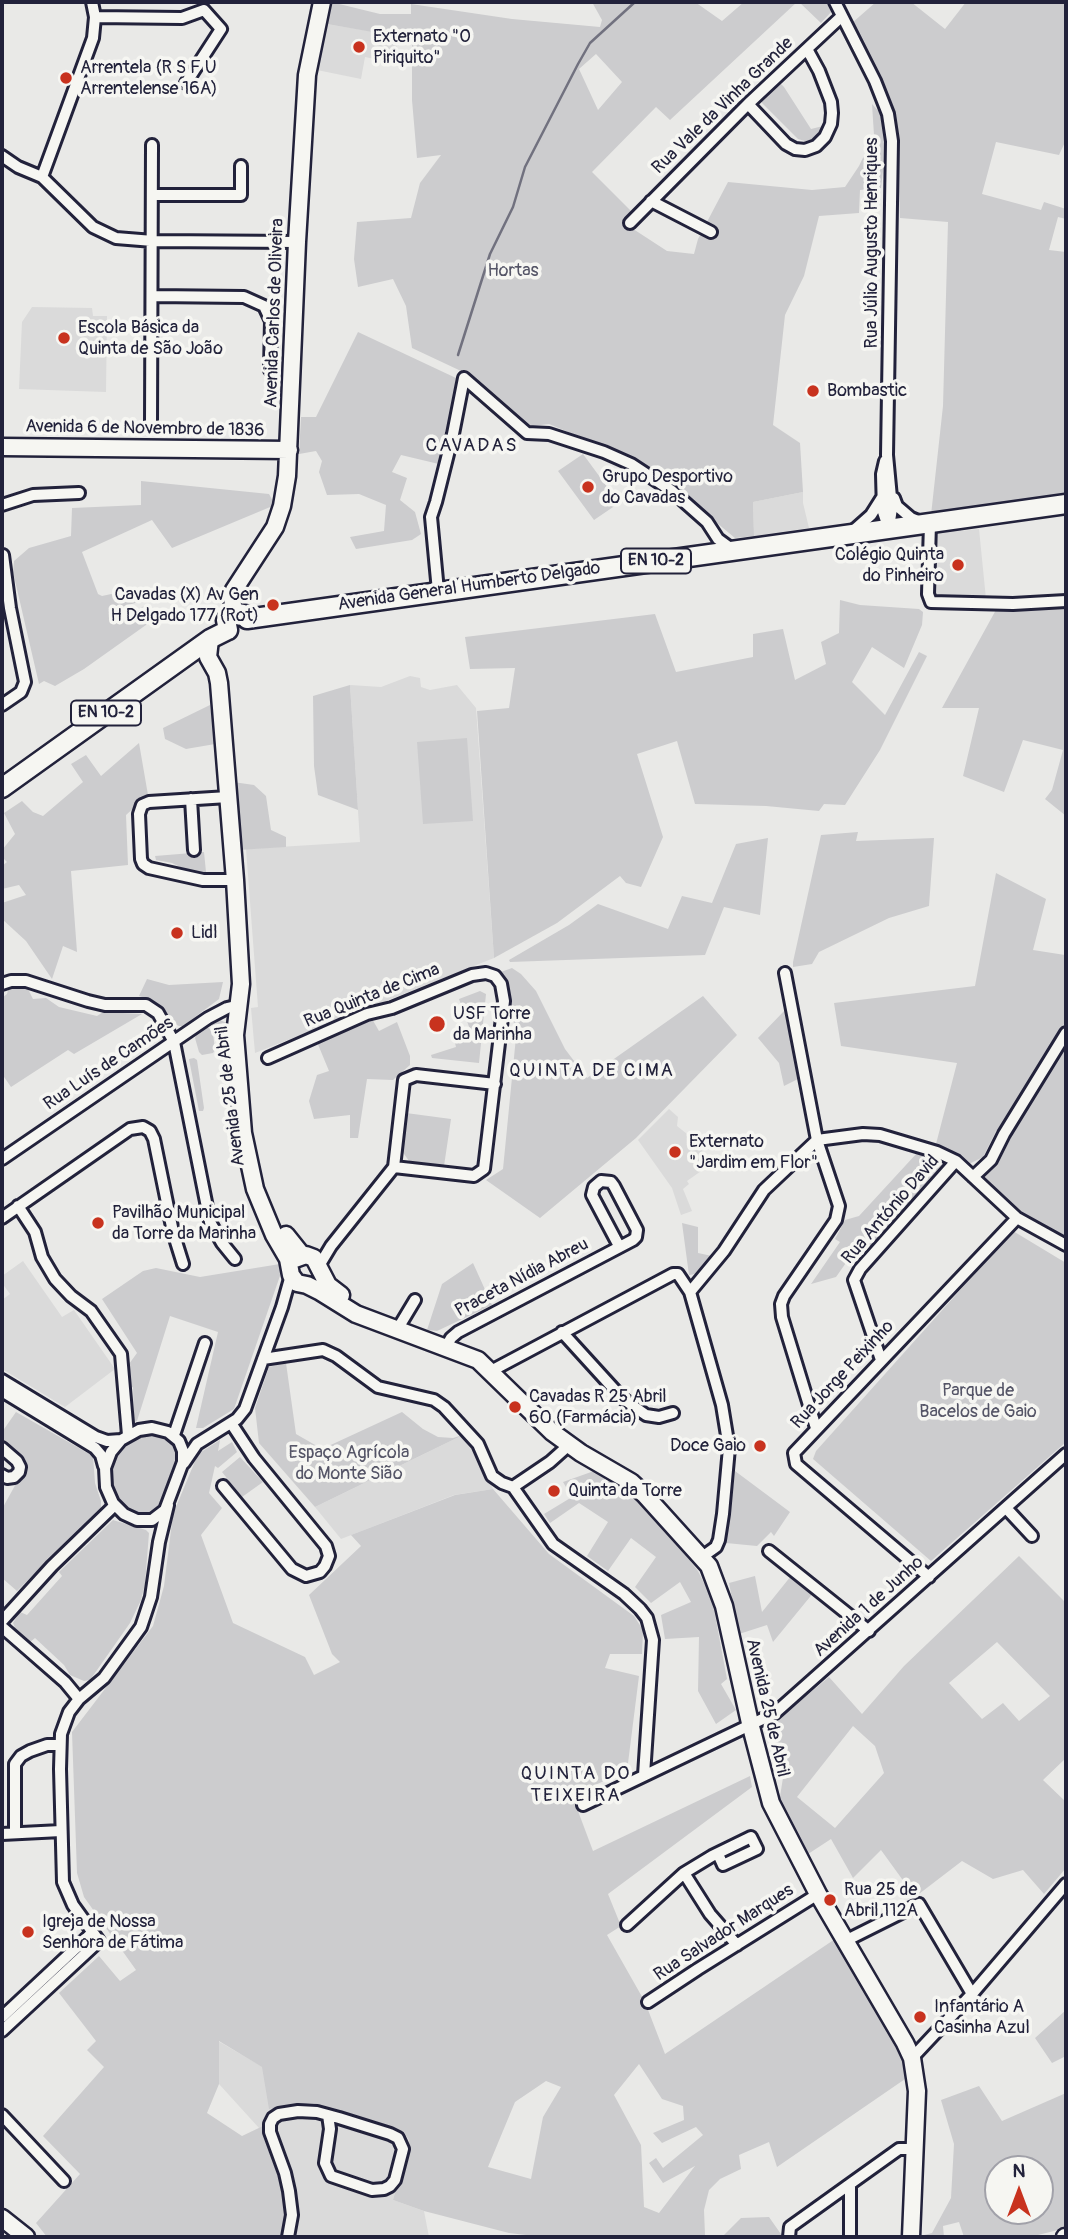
<!DOCTYPE html>
<html>
<head>
<meta charset="utf-8">
<style>
	body { margin:0 }
	#map { position:relative; width:1068px; height:2239px; overflow:hidden; background:#e9e9e7; font-family:Pangolin,sans-serif }
	canvas { display:block }
	.frame { position:absolute; inset:0; border:4px solid #22223b; pointer-events:none }
	.north { position:absolute; left:984px; top:2155px; width:70px; height:70px; box-sizing:border-box; background:#f6f6f2; border:2px solid #a1a1a9; border-radius:50%; rotate:0deg; font-size:19px; font-weight:700; line-height:28px; text-align:center; color:#22223b }
	.north::after { content:''; display:block; margin:auto; width:24px; height:32px; background:#c8321e; clip-path:polygon(50% 0,100% 100%,50% 72%,0 100%) }
</style>
</head>
<body>
<div id="map">
<canvas width="1068" height="2239"></canvas>
<div class="frame"></div>
<div class="north">N</div>
</div>
<script>
const context = document.querySelector('canvas').getContext('2d');
context.lineJoin = 'round';
function fillPath(path, color) { context.fillStyle = color; context.fill(path, 'evenodd'); }
const shape = rows => new Path2D(rows.map(r => 'M' + r).join(''));
function trace(path, color, width, dash) { context.strokeStyle = color; context.lineWidth = width; context.lineCap = dash ? 'butt' : 'round'; context.setLineDash(dash || []); context.stroke(path); }
function write(font, color, halo, rows, align = 'center') {
  context.font = font + ' Pangolin,sans-serif'; context.lineWidth = 7; context.setLineDash([]); context.textBaseline = 'middle'; context.strokeStyle = halo; context.fillStyle = color; for (const [text, x, y, turn = 0] of rows) {
    context.save(); context.translate(x, y); context.rotate((+turn || 0) * Math.PI / 180); context.textAlign = isNaN(turn) ? turn : align; if (halo) context.strokeText(text, 0, 0); context.fillText(text, 0, 0); context.restore();
  }
}
fillPath(shape([
	[327,24,399,36,394,63,365,57,361,79,317,70],
	[32,307,92,308,93,316,107,316,106,392,19,389,22,322],
	[803,492,803,503,809,528,754,536,753,502],
	[960,526,961,531,979,529,986,599,935,598,932,596,935,533,938,529],
	[410,676,420,678,421,687,430,690,457,685,476,708,494,958,255,1053,251,1008,258,1007,246,849,360,842,350,685,381,687],
	[669,1109,678,1117,677,1126,687,1134,691,1134,711,1164,687,1181,689,1184,683,1189,692,1211,681,1215,672,1188,638,1140],
	[23,1261,62,1317,74,1310,115,1369,65,1407,2,1369,2,1300,10,1294,2,1283,2,1276],
	[463,1435,476,1455,493,1489,454,1495,341,1539,315,1507],
	[218,2041,263,2067,270,2109,313,2103,405,2134,409,2140,393,2200,424,2211,429,2237,281,2237,287,2217,263,2127,259,2128,219,2084]
]), '#dadada');
fillPath(shape([
	[331,2,380,14,411,14,411,4,512,19,600,27,602,20,592,2,695,2,722,21,744,2,797,2,670,120,656,107,592,172,631,211,624,223,667,251,694,254,698,239,728,182,812,190,845,187,859,166,874,135,872,104,884,117,885,154,881,188,860,190,859,213,819,216,804,276,785,315,773,425,800,443,803,492,753,502,754,536,735,538,675,488,630,458,549,424,525,427,461,371,412,348,406,306,393,279,358,287,354,259,357,222,411,218,420,183,441,155,417,158,412,100,412,39,327,24],
	[596,54,622,82,598,110,579,69],
	[799,2,830,2,833,10,821,23],
	[876,2,911,2,945,29,966,2,1066,2,1066,140,1059,155,996,142,982,194,1041,210,1044,202,1066,209,1066,219,1058,217,1049,250,1066,252,1066,494,931,515,943,406,948,222,900,218,896,115,883,84,852,23],
	[780,83,784,87,811,129,823,126,820,134,808,142,798,139,762,103,762,99],
	[358,332,456,378,443,465,401,455,392,472,407,478,400,500,415,512,421,534,412,540,356,549,350,537,384,531,386,505,359,494,327,495,319,472,322,461,316,451,299,454,301,417,316,417],
	[583,454,619,503,594,520,558,471],
	[141,481,269,494,275,505,172,548,152,520,82,552,98,594,102,596,139,588,145,600,109,611,112,623,146,605,153,620,84,669,55,686,44,681,39,684,13,572,14,561,29,548,71,536,72,508,141,505],
	[840,600,860,605,919,609,923,612,922,625,904,668,872,647,852,682,885,715,919,652,927,656,880,750,845,805,824,804,819,811,766,806,695,804,677,741,637,754,663,837,641,887,626,883,620,876,557,923,494,958,477,711,509,708,515,668,470,669,465,637,655,614,676,672,753,657,753,634,783,629,795,680,826,664,821,642,839,633],
	[1066,607,1066,816,1045,799,1052,790,1063,750,1023,740,1004,792,963,776,979,708,942,708,997,608],
	[350,685,358,810,318,795,314,766,313,696],
	[210,705,215,744,186,749,165,739,163,728],
	[467,738,473,821,423,824,417,742],
	[139,743,148,795,126,815,128,865,71,871,77,952,63,946,52,979,26,941,2,919,2,903,26,895,19,885,2,889,2,866,7,862,2,857,2,850,15,834,4,813,22,801,33,812,43,816,83,782,71,764,86,755,101,776],
	[233,782,254,785,266,796,271,830,286,837,286,847,238,850],
	[858,832,856,841,934,838,929,906,889,918,819,952,812,964,793,967,793,962,821,835],
	[768,838,760,915,724,907,705,955,510,962,509,960,569,925,598,904,668,929,682,896,712,903,736,844],
	[204,852,206,872,190,872,172,863,156,860,155,856],
	[996,873,1046,899,1033,950,1065,955,1066,951,1066,1020,1053,1045,1002,1128,996,1131,983,1157,969,1164,936,1144,957,1063,841,1046,834,1003,975,986],
	[512,968,521,974,536,991,565,1049,587,1078,703,996,737,1035,636,1138,540,1218,486,1180,503,1169,516,1037,508,984,501,972],
	[147,979,169,985,223,982,219,999,183,1026,179,1026,175,1024,161,1007,152,1000,139,996],
	[9,986,27,987,33,999,46,998,59,1007,97,1016,103,1012,142,1014,74,1054,68,1050,11,1087,2,1074,2,998,7,994],
	[480,991,486,994,479,1063,432,1058,431,1055,456,1047,455,1043,472,1035,459,999],
	[786,1009,800,1078,784,1086,779,1063,758,1038],
	[371,1017,379,1031,397,1022,410,1056,410,1065,393,1080,367,1079,358,1138,350,1138,350,1115,314,1119,309,1101,317,1075,329,1071,317,1042],
	[220,1020,227,1023,228,1049,218,1049,215,1033,212,1027,212,1024],
	[206,1028,209,1028,213,1033,215,1050,213,1053,202,1055,199,1052,195,1038,196,1035],
	[1066,1039,1066,1238,1019,1212,982,1179,983,1174],
	[194,1058,197,1060,204,1108,203,1111,199,1111,189,1059],
	[406,1113,451,1119,444,1166,409,1161,402,1151],
	[917,1153,931,1158,943,1165,927,1183,929,1186,863,1256,855,1250,836,1277,811,1284,840,1242,835,1239,845,1220,859,1216],
	[682,1223,698,1227,698,1253,712,1256,702,1273,689,1275],
	[1013,1231,1066,1263,1066,1442,931,1561,813,1459,816,1451],
	[473,1263,492,1305,437,1331,427,1330,442,1284],
	[280,1264,282,1270,234,1409,203,1428,196,1428,218,1332,170,1316,137,1421,134,1422,133,1387,129,1388,129,1364,137,1353,102,1299,143,1271,156,1268,200,1277],
	[286,1363,296,1434,322,1449,402,1412,423,1429,438,1437,453,1438,463,1435,315,1507,259,1443,255,1408,269,1367],
	[16,1412,93,1456,95,1483,101,1501,101,1508,17,1591,2,1578,2,1509,23,1471,23,1462,2,1443,2,1432],
	[155,1434,170,1438,177,1448,179,1460,163,1502,156,1511,149,1516,138,1515,123,1508,114,1495,110,1485,111,1461,120,1447,130,1440],
	[220,1440,218,1451,232,1442,237,1452,218,1468,215,1466,209,1493,222,1508,201,1535,233,1623,305,1657,314,1675,340,1662,332,1654,309,1595,361,1546,351,1535,455,1495,493,1489,549,1554,634,1616,643,1630,642,1654,610,1654,605,1668,639,1676,627,1771,572,1795,593,1851,750,1776,752,1787,608,1894,621,1926,607,1935,645,2002,665,2054,835,1939,907,2062,908,2077,777,2167,769,2142,739,2155,741,2169,720,2179,709,2190,704,2210,705,2235,723,2236,741,2218,769,2217,783,2237,543,2237,509,2233,424,2211,393,2200,409,2140,405,2134,313,2103,269,2109,262,2067,219,2041,219,2084,207,2113,242,2136,263,2126,285,2197,287,2217,281,2237,47,2237,36,2223,80,2174,43,2136,104,2067,87,2050,96,2041,59,1993,99,1956,120,1981,136,1970,84,1897,77,1873,72,1732,153,1626,164,1586,173,1514,198,1454],
	[639,2064,662,2099,683,2106,684,2120,653,2133,662,2143,696,2127,703,2135,663,2168,656,2158,649,2163,663,2183,695,2166,659,2213,644,2207,641,2145,614,2095],
	[546,2081,561,2087,543,2117,531,2179,488,2167,515,2102],
	[240,1457,263,1482,242,1497,222,1472],
	[594,1471,624,1486,670,1535,698,1571,712,1599,727,1679,721,1684,736,1710,716,1724,698,1691,699,1637,665,1639,661,1615,691,1602,680,1582,651,1603,635,1587,656,1557,631,1538,608,1571,587,1556,608,1522,579,1503,550,1523,544,1514,572,1497,563,1482],
	[735,1471,790,1512,774,1536,771,1532,757,1546,726,1543],
	[113,1520,146,1530,149,1533,145,1584,141,1600,130,1623,90,1680,84,1681,70,1675,64,1665,35,1638,29,1643,16,1630,13,1623,20,1612,27,1615,62,1576,59,1572],
	[1019,1556,1066,1603,1066,1758,1043,1780,1066,1802,1066,1868,1044,1894,1023,1870,993,1879,962,1861,915,1897,881,1850,853,1878,831,1839,805,1856,779,1803,785,1765,764,1731,829,1677,862,1714,904,1666],
	[997,1642,1050,1696,1019,1721,1003,1703,982,1719,949,1683],
	[853,1726,875,1746,884,1773,835,1828,797,1797],
	[755,1576,762,1612,791,1576,814,1592,773,1642,767,1625,739,1634,729,1583],
	[1066,2010,1066,2056,1052,2063,1035,2038],
	[979,2086,1002,2121,1066,2093,1066,2228,1030,2237,964,2237,959,2222,943,2226,944,2237,920,2237,920,2236,932,2233,951,2198,954,2144,941,2100],
	[1040,2169,1040,2211,998,2211,998,2169]
]), '#ccccce');
trace(shape([
	[458,355,490,254,513,207,525,167,578,64,590,43,635,2]
]), '#71717f', 2.5);
const street = shape([
	[835,2,875,81,888,114,892,141,887,455,892,508,889,528],
	[95,17,182,18,204,10],
	[186,83,221,29,204,10],
	[748,104,786,144,795,149,805,150,816,146,825,137,831,124,832,113,831,102,819,71,807,49],
	[2,156,18,167,42,177,93,227,116,238,153,241,297,242],
	[42,177,93,38,95,17,92,2],
	[153,195,241,195,241,166],
	[651,201,711,232],
	[630,223,748,104,842,16],
	[153,296,244,297,264,306,271,321,270,370],
	[464,378,527,433,549,434,604,452,631,464,672,491,707,522,718,539,733,550],
	[151,422,152,145],
	[885,461,882,474,883,512,887,524],
	[894,498,897,506,911,518,923,523],
	[2,505,33,495,79,493],
	[930,523,928,594,931,602,1013,604,1066,601],
	[853,531,871,515,883,496],
	[438,591,431,517,436,502,453,434,464,378],
	[2,705,21,692,25,682,10,608,3,555],
	[228,797,149,802,142,805,139,814,141,859,143,864,149,868,203,880,235,880],
	[191,799,194,850],
	[785,973,817,1140,839,1206,836,1220,784,1296,781,1304,782,1317,816,1428],
	[2,984,11,981,26,981,88,1001,105,1005,146,1005,158,1013,174,1042,210,1222,222,1243,235,1259],
	[268,1058,367,1014,392,1008,472,975,486,973,495,976,501,984,504,1001,484,1169,474,1176,394,1167],
	[817,1140,863,1134,880,1135,937,1152,956,1161,1017,1218,1066,1245],
	[2,1159,208,1018,227,1008,240,1005],
	[973,1177,991,1160,1004,1134,1066,1033],
	[18,1206,35,1232,42,1257,55,1279,71,1296,91,1311,121,1354,128,1435],
	[2,1218,130,1129,143,1127,150,1131,154,1139,173,1232,183,1264],
	[319,1266,331,1246,394,1167,404,1080,416,1075,495,1084],
	[690,1292,724,1251,764,1190,817,1140],
	[397,1330,415,1300],
	[562,1332,622,1398,646,1415,659,1417,673,1413],
	[446,1347,451,1338,458,1332,633,1240,636,1237,637,1230,614,1186,611,1182,601,1181,594,1187,592,1195,619,1246],
	[263,1359,323,1350,336,1356,378,1387,434,1400,444,1407,478,1444,492,1476,502,1483,513,1487],
	[881,1360,854,1280,860,1269,956,1161],
	[491,1371,673,1274,678,1274,690,1292,722,1405,729,1448,723,1514,719,1540,716,1547,702,1557],
	[2,1380,96,1437,107,1441,121,1440],
	[2,1391,95,1448,101,1455,104,1466],
	[152,1428,168,1432,179,1441,183,1451,183,1462,165,1510,152,1520,137,1520,124,1514,113,1503,106,1487,105,1468,111,1452,121,1440,139,1430,152,1428],
	[174,1435,205,1343],
	[2,1448,17,1461,20,1467,19,1472,14,1477,7,1478,2,1475],
	[184,1463,197,1444,237,1419,245,1409,282,1307,291,1275],
	[223,1486,292,1569,306,1576,320,1572,325,1566,329,1556,326,1546,254,1458,231,1423],
	[513,1487,553,1544,624,1594,640,1609,647,1618,653,1640,644,1775],
	[513,1487,550,1462,569,1445],
	[1006,1508,1032,1536],
	[769,1551,869,1631],
	[929,1577,796,1464,794,1453,1017,1218],
	[2,1621,52,1566,115,1505],
	[2,1627,65,1682,79,1699],
	[583,1805,775,1713,1066,1454],
	[15,1832,15,1764,21,1756,30,1751,47,1745,60,1745],
	[2,1834,61,1831],
	[684,1873,710,1914,737,1945],
	[627,1925,684,1873,712,1856,751,1837,757,1849,723,1865,718,1854],
	[845,1941,919,1904,972,1994],
	[648,2002,698,1969,818,1894],
	[2,2017,92,1933],
	[2,2031,99,1941,73,1905,63,1882,60,1769,61,1734,69,1712,79,1699,104,1678,141,1627,151,1597,159,1542,168,1505],
	[912,2058,972,1994,1066,1884],
	[2,2115,64,2181],
	[850,2184,850,2237],
	[288,2237,292,2215,289,2191,285,2173,270,2132,270,2124,273,2118,279,2114,298,2111,317,2112,339,2118,390,2134,398,2138,403,2149,395,2180,390,2186,384,2189,372,2190,331,2176,325,2163,330,2129,328,2115],
	[789,2237,790,2227,850,2184,899,2149,915,2149]
]);
const secondary = shape([
	[2,447,289,450],
	[234,613,232,597,234,590,275,527,282,506,287,476,297,242,307,75,322,2],
	[210,639,208,657,217,673,219,683,235,880,241,984,235,1035,243,1133,255,1189,274,1235,288,1259,291,1275,297,1283,307,1285,319,1291,356,1314,478,1360,552,1432,581,1453,631,1482,644,1494,709,1566,724,1606,750,1723,771,1803,818,1894,905,2043,912,2058,917,2091,911,2237],
	[286,1235,302,1255],
	[295,1259,306,1255,314,1258,328,1285,341,1295],
	[2,2218,26,2237],
	[1065,2237,1066,2237]
]);
const primary = shape([
	[228,630,226,620,230,615,237,613,243,614,247,619,1066,504],
	[2,788,210,639,228,630]
]);
trace(street, '#22223b', 16);
trace(secondary, '#22223b', 21);
trace(primary, '#22223b', 23);
trace(street, '#f6f6f2', 10);
trace(secondary, '#f6f6f2', 16);
trace(primary, '#f6f6f2', 18);
for (const [x, y, r, color] of [
	[359,47,7,"#c8321e"],
	[66,78,7,"#c8321e"],
	[64,338,7,"#c8321e"],
	[813,391,7,"#c8321e"],
	[588,487,7,"#c8321e"],
	[958,565,7,"#c8321e"],
	[273,605,7,"#c8321e"],
	[177,933,7,"#c8321e"],
	[437,1024,9,"#c8321e"],
	[675,1152,7,"#c8321e"],
	[98,1223,7,"#c8321e"],
	[515,1407,7,"#c8321e"],
	[760,1446,7,"#c8321e"],
	[554,1491,7,"#c8321e"],
	[830,1900,7,"#c8321e"],
	[28,1932,7,"#c8321e"],
	[920,2017,7,"#c8321e"]
]) { const dot = new Path2D(); dot.arc(x, y, r, 0, 2 * Math.PI); context.fillStyle = color; context.fill(dot); trace(dot, '#f6f6f2', 2.5); }
for (const [x, y, w] of [
	[656,561,70],
	[106,713,70]
]) { const box = new Path2D(); box.roundRect(x - w / 2, y - 12.5, w, 25, 5); context.fillStyle = '#f6f6f2'; context.fill(box); trace(box, '#22223b', 2); }
write('bold 16px', '#22223b', null, [
	["EN 10-2",656,561],
	["EN 10-2",106,713]
]);
write('18px', '#22223b', '#f6f6f2', [
	["Externato \"O",373,37],
	["Piriquito\"",373,58],
	["Arrentela (R S F U",80,68],
	["Arrentelense 16A)",80,89],
	["Escola Básica da",78,328],
	["Quinta de São João",78,349],
	["Bombastic",827,391],
	["Grupo Desportivo",602,477],
	["do Cavadas",602,498],
	["Colégio Quinta",944,555,"right"],
	["do Pinheiro",944,576,"right"],
	["Cavadas (X) Av Gen",259,595,"right"],
	["H Delgado 177 (Rot)",259,616,"right"],
	["Lidl",191,933],
	["USF Torre",453,1014],
	["da Marinha",453,1035],
	["Externato",689,1142],
	["\"Jardim em Flor\"",689,1163],
	["Pavilhão Municipal",112,1213],
	["da Torre da Marinha",112,1234],
	["Cavadas R 25 Abril",529,1397],
	["60 (Farmácia)",529,1418],
	["Doce Gaio",746,1446,"right"],
	["Quinta da Torre",568,1491],
	["Rua 25 de",844,1890],
	["Abril 112A",844,1911],
	["Igreja de Nossa",42,1922],
	["Senhora de Fátima",42,1943],
	["Infantário A",934,2007],
	["Casinha Azul",934,2028]
], 'left');
write('18px', '#22223b', '#f6f6f2', [
	["Rua Vale da Vinha Grande",723,106,-44],
	["Rua Júlio Augusto Henriques",872,243,-90],
	["Avenida Carlos de Oliveira",275,313,-88],
	["Avenida 6 de Novembro de 1836",145,429,1],
	["Avenida General Humberto Delgado",469,587,-8],
	["Rua Quinta de Cima",372,996,-22],
	["Rua Luís de Camões",109,1064,-34],
	["Avenida 25 de Abril",231,1096,-97],
	["Rua António David",891,1210,-49],
	["Praceta Nídia Abreu",522,1278,-28],
	["Rua Jorge Peixinho",843,1375,-47],
	["Avenida 1 de Junho",869,1607,-42],
	["Avenida 25 de Abril",767,1708,77],
	["Rua Salvador Marques",724,1933,-33]
]);
write('18px', '#555567', '#f6f6f2', [
	["Hortas",513,271],
	["Parque de",978,1391],
	["Bacelos de Gaio",978,1412],
	["Espaço Agrícola",349,1453],
	["do Monte Sião",349,1474]
]);
context.letterSpacing = '2px';
write('19px', '#22223b', '#f6f6f2', [
	["CAVADAS",472,446],
	["QUINTA DE CIMA",592,1071],
	["QUINTA DO",576,1774],
	["TEIXEIRA",576,1796]
]);
context.letterSpacing = '0px';
</script>
</body>
</html>
